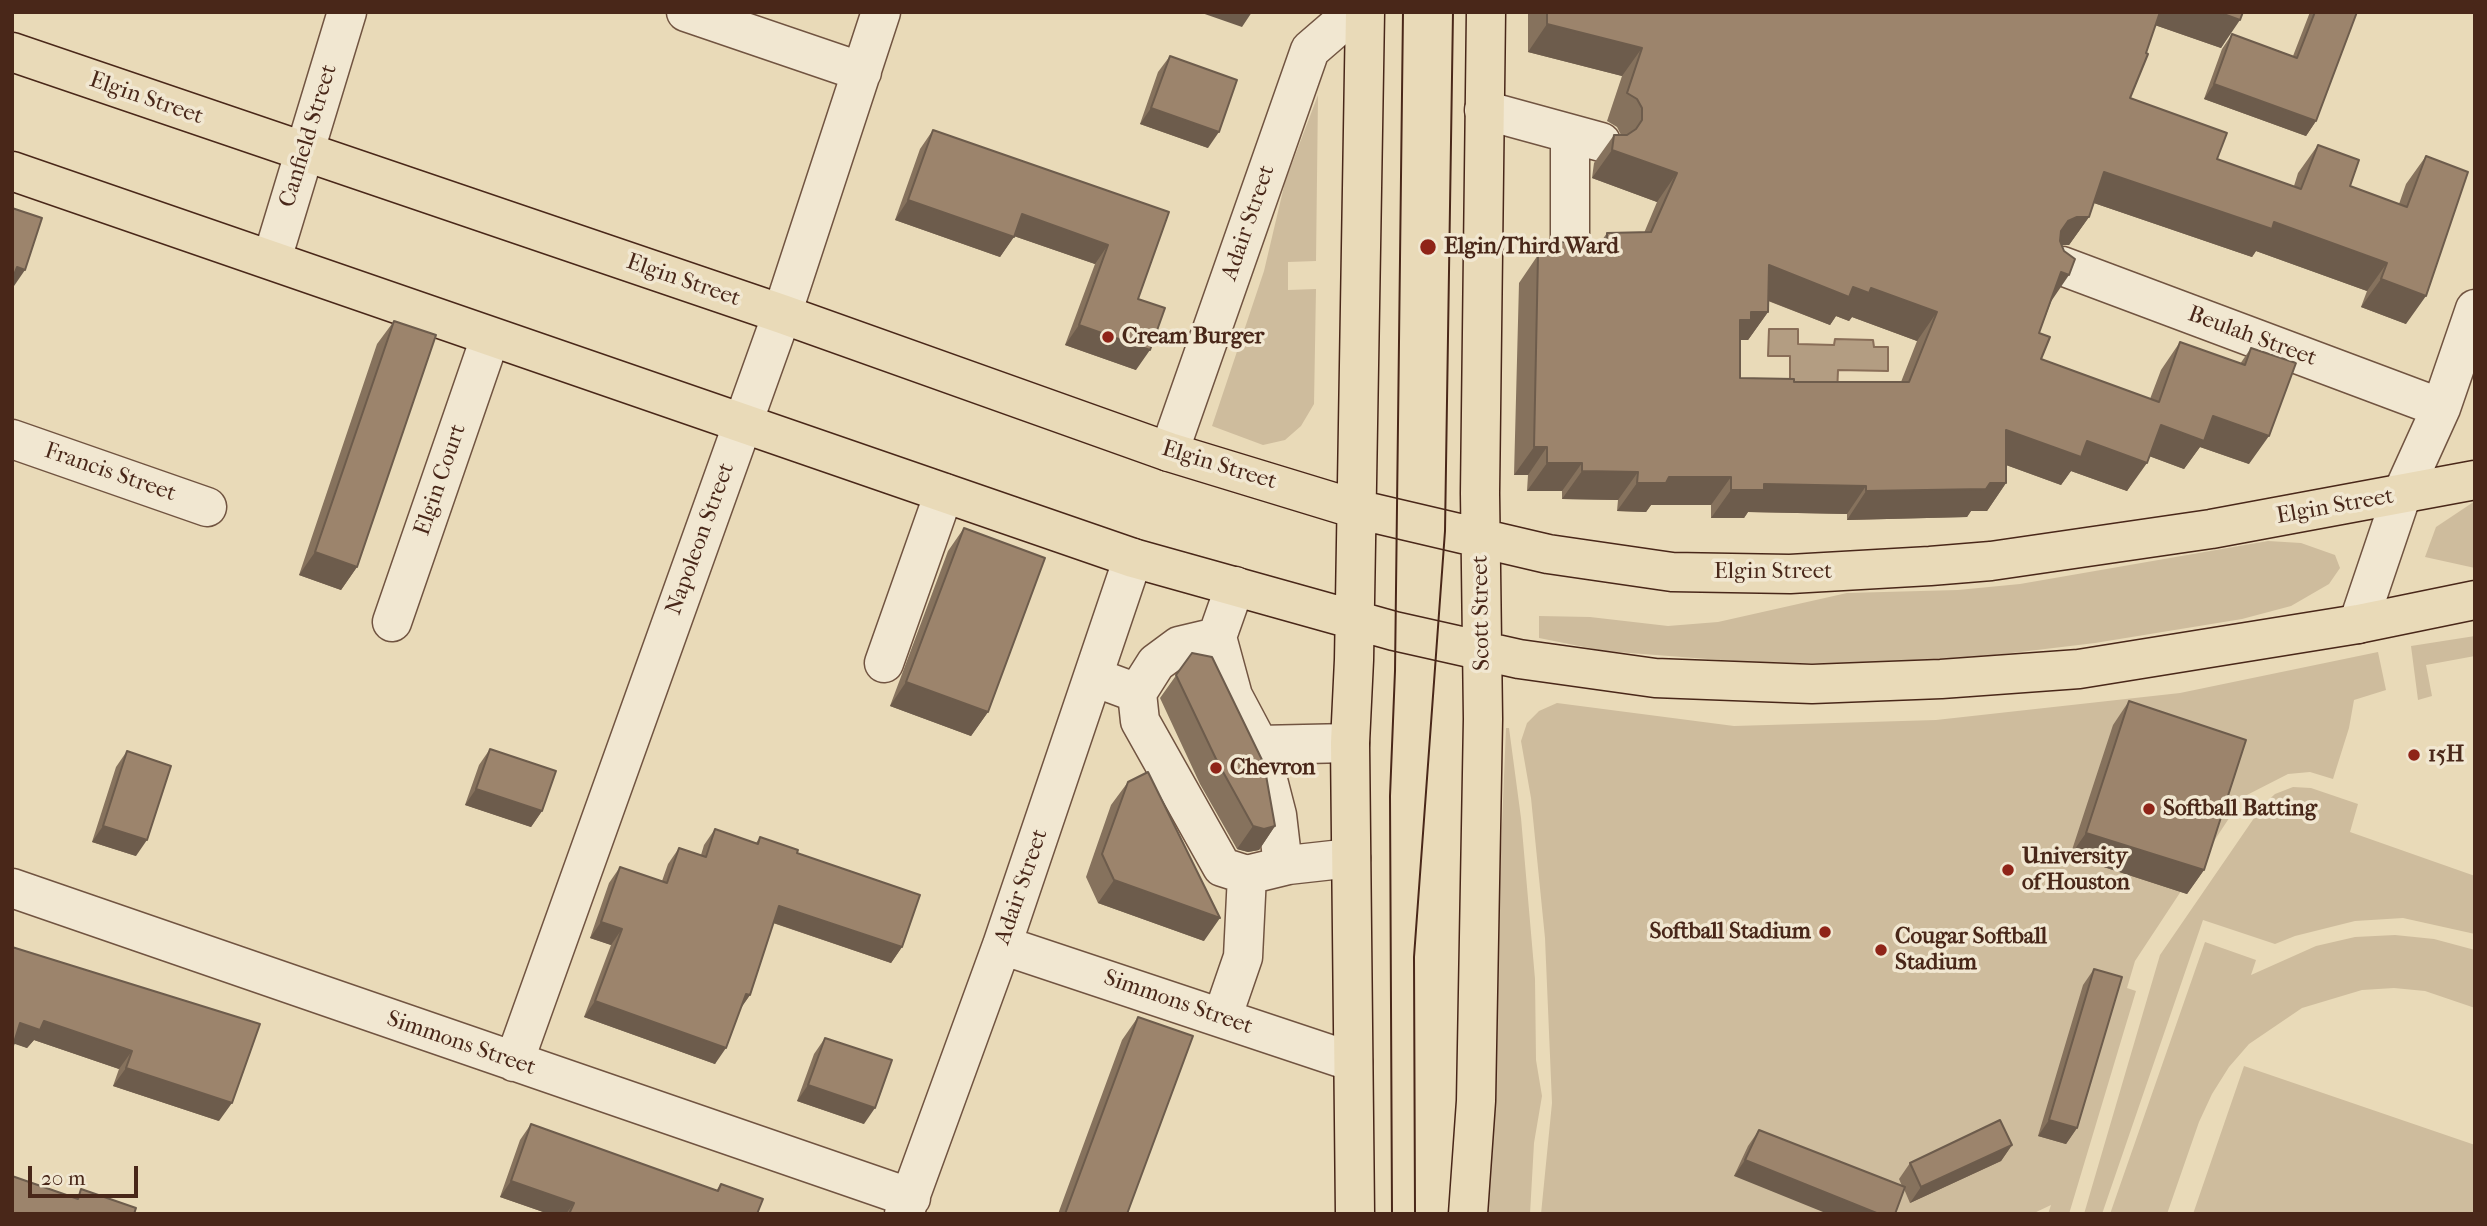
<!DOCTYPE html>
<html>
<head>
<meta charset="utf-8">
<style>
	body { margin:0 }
	#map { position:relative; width:2487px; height:1226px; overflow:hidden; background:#e9dab8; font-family:"IM FELL French Canon",serif }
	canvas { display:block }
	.frame { position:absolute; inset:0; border:14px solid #492719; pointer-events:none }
	.scale { position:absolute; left:28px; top:1166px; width:110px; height:32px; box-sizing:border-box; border:4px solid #492719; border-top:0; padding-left:9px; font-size:21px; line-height:24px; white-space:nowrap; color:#492719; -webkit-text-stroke:5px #f1e7d1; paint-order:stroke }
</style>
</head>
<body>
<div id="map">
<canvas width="2487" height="1226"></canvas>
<div class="frame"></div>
<div class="scale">20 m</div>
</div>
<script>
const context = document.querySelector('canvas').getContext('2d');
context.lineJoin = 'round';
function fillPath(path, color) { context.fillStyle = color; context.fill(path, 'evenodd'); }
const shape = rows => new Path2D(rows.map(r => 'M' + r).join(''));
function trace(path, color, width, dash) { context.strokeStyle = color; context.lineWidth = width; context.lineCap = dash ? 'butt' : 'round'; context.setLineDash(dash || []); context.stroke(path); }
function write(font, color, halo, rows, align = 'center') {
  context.font = font + ' "IM FELL French Canon",serif'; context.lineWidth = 7; context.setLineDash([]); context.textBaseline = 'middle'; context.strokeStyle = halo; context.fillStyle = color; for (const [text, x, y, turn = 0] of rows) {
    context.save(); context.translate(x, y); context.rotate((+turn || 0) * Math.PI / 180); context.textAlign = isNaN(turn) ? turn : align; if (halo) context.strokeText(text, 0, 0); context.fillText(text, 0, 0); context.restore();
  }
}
fillPath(shape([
	[1318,95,1316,261,1288,262,1288,290,1316,289,1314,404,1301,426,1285,440,1263,445,1212,426,1264,271,1285,182],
	[2475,501,2475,568,2425,557,2436,527],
	[2268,541,2301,543,2335,555,2340,568,2329,584,2291,606,2242,619,2095,643,1995,655,1866,664,1747,662,1604,651,1539,638,1539,616,1590,617,1668,626,1718,622,1847,593,1958,590,2020,584],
	[2475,636,2475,656,2426,665,2432,696,2418,700,2411,646],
	[2378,652,2386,690,2354,700,2349,728,2333,779,2310,772,2288,774,2243,797,2135,961,2127,988,2136,991,2069,1214,2048,1214,2051,1205,2032,1214,1541,1214,1552,1103,1545,938,1531,798,1521,741,1527,723,1539,711,1557,703,1734,726,1936,720,2180,693],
	[1506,728,1509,728,1521,818,1535,979,1536,1060,1542,1096,1534,1143,1530,1214,1486,1214],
	[2293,787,2311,788,2358,804,2350,832,2475,876,2475,934,2403,918,2355,921,2295,936,2275,944,2203,920,2102,1214,2084,1214,2160,955,2263,805,2275,794],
	[2395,935,2434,939,2475,950,2475,1008,2425,991,2394,988,2362,990,2302,1008,2249,1044,2229,1067,2212,1094,2199,1122,2167,1214,2110,1214,2205,942,2256,960,2251,975,2316,946,2355,937],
	[2244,1066,2475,1145,2475,1214,2193,1214]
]), '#cebc9d');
const water = shape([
	[1769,329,1798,329,1798,344,1834,345,1835,339,1873,340,1874,347,1888,347,1888,371,1838,370,1837,395,1790,395,1790,356,1768,356,1769,329]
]);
fillPath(water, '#b39d82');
trace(water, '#896e58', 2);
const minor = shape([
	[686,12,862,72],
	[1484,110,1601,142],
	[1570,134,1570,248],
	[272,259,347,12],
	[2062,266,2441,408],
	[12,439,207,507],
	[1169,452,1310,50,1354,12],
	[1235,586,1217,637,1233,696,1259,745,1350,743],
	[392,622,490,338],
	[2358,624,2402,494,2441,408,2475,309],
	[884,663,944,493],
	[1094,677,1137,693,1140,721,1222,867,1247,875,1288,865,1351,858],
	[1137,693,1156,663,1179,646,1217,637],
	[1259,745,1277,815,1283,866],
	[12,888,911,1198],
	[1002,945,1353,1062],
	[1222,1018,1243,957,1247,875],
	[514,1062,782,314,881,12],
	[904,1214,1002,945,1133,558]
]);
const major = shape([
	[12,52,782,314,1169,452,1356,509,1548,554,1672,572,1790,574,1930,566,1991,561,2211,529,2475,480],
	[12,171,1133,558,1394,631,1519,659,1655,678,1812,684,1941,679,2079,669,2358,624,2475,600],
	[1355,1214,1350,743,1354,660,1365,12],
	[1468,1214,1476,1101,1483,719,1480,493,1486,12]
]);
trace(minor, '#715441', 41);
trace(major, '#492719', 41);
trace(minor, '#f1e7d1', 38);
trace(major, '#e9dab8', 38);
trace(shape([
	[1392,1214,1390,796,1395,671,1403,12],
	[1415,1214,1414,957,1445,531,1453,12]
]), '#492719', 2);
fillPath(shape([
	[1528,12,2243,12,2221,48,2155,25,2130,98,2217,159,2294,186,2298,173,2318,145,2350,186,2399,204,2406,184,2426,156,2406,324,2361,307,2367,291,2256,251,2252,257,2094,203,2089,217,2069,245,2062,245,2051,302,2039,333,2041,359,2150,399,2161,370,2180,342,2240,364,2251,348,2249,464,2200,447,2184,469,2149,456,2127,491,2071,471,2061,485,2006,465,2006,483,1987,511,1971,511,1967,517,1847,520,1847,514,1748,512,1744,518,1711,518,1711,505,1651,505,1646,512,1617,511,1618,500,1562,499,1562,491,1527,491,1528,475,1514,475,1519,283,1538,255,1543,255,1552,242,1600,243,1607,233,1644,233,1657,202,1592,178,1594,163,1614,135,1621,135,1617,127,1607,121,1622,76,1528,52],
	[1768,301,1830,325,1836,316,1849,321,1852,317,1917,341,1901,382,1794,382,1740,378,1740,340,1748,340,1768,312],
	[2310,12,2357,12,2316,121,2306,136,2204,99,2222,49,2232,34,2293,56],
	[1170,56,1208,148,1140,124,1158,72],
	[933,130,1169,212,1138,299,1136,370,1065,345,1095,264,1014,236,1000,257,895,220,920,149],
	[394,321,357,567,341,590,299,575,377,344],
	[964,528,988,712,971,736,890,706,948,551],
	[1192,653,1275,826,1259,850,1248,852,1237,849,1200,784,1160,698],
	[2129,701,2204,870,2187,894,2070,856,2113,725],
	[490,749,542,811,531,827,465,805,479,765],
	[127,751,136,856,92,842,116,767],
	[1128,782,1204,941,1098,903,1086,877,1111,805],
	[715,829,756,843,760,837,797,853,902,947,891,963,773,923,750,995,741,1007,715,1064,584,1017,611,945,590,938,609,883,620,867,662,881,668,864,679,848,701,855,704,845],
	[12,947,219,1121,113,1086,119,1069,34,1040,27,1048,14,1043],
	[2094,969,2077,1128,2066,1144,2038,1136,2083,985],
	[1138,1017,1127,1214,1058,1214,1122,1040],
	[825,1038,864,1124,797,1101,814,1054],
	[531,1124,716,1191,721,1184,757,1214,549,1214,500,1197,520,1140],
	[1759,1130,1902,1186,1899,1179,1910,1163,2012,1145,2001,1161,1910,1203,1904,1189,1734,1176,1748,1146]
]), '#86725d');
fillPath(shape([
	[1199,12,1252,12,1242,27],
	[2153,12,2218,12,2240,20,2221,48,2146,22],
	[1547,24,1642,48,1622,76,1528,52],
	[2214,84,2316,121,2306,136,2204,99],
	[1151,108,1219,132,1208,148,1140,124],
	[1612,150,1677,173,1657,202,1592,178],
	[2104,172,2274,222,2387,263,2367,291,2256,251,2252,257,2085,200],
	[908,200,1014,237,1000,257,895,220],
	[1022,214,1108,245,1095,264,1008,234],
	[2077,217,2089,217,2069,245,2058,245,2049,249,2068,221],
	[1769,265,1853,287,1871,288,1937,312,1917,341,1852,317,1849,321,1836,316,1830,325,1749,293],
	[17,267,25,270,14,286,12,285,12,274],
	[2061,272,2069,275,2050,303],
	[2381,279,2426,296,2406,324,2361,307],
	[1751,312,1768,312,1748,340,1737,340,1740,320],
	[1079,325,1150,350,1136,370,1065,345],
	[2213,416,2269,436,2249,464,2200,447,2184,469,2141,453,2161,425],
	[2006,430,2087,441,2147,463,2127,491,2071,471,2061,485,1987,458],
	[1534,447,1547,447,1528,475,1514,475],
	[1547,463,1582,463,1562,491,1527,491],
	[1582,471,1638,472,1618,500,1562,499],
	[1669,477,1731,477,1711,505,1651,505,1646,512,1617,511,1637,483],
	[1990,483,2006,483,1987,511,1971,511,1967,517,1847,520,1866,491],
	[1764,484,1866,486,1847,514,1748,512,1744,518,1711,518,1731,490],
	[315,552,357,567,341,590,299,575],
	[906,682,988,712,971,736,890,706],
	[476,789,542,811,531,827,465,805],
	[103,826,147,840,136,856,92,842],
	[1253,826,1275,826,1259,850,1248,852,1237,849],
	[2086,833,2204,870,2187,894,2070,856],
	[1114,880,1220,918,1204,941,1098,903],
	[779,906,902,947,891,963,768,921],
	[601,922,622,929,611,945,590,938],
	[746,994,750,995,739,1011],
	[595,1001,726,1048,715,1064,584,1017],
	[44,1021,132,1051,119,1069,34,1040,27,1048,12,1043,20,1023],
	[126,1068,232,1103,219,1121,113,1086],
	[808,1085,875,1108,864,1124,797,1101],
	[2049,1120,2077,1128,2066,1144,2038,1136],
	[2012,1145,2001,1161,1910,1203,1921,1187],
	[1745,1160,1879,1214,1828,1214,1734,1176],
	[511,1181,574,1203,566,1214,549,1214,500,1197]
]), '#6d5c4c');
const building = shape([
	[1547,12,2160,12,2146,53,2148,54,2130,98,2227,133,2217,159,2301,189,2318,145,2359,160,2350,186,2407,207,2426,156,2468,172,2426,296,2381,279,2387,263,2274,222,2272,229,2104,172,2089,217,2077,217,2068,221,2061,231,2060,241,2064,251,2075,259,2069,275,2061,272,2039,333,2050,337,2041,359,2159,402,2180,342,2245,365,2251,348,2296,363,2269,436,2213,416,2204,441,2161,425,2147,463,2087,441,2081,457,2006,430,2006,483,1990,483,1986,489,1866,491,1866,486,1764,484,1764,490,1731,490,1731,477,1669,477,1666,483,1637,483,1638,472,1582,471,1582,463,1547,463,1547,447,1534,447,1538,255,1552,255,1552,242,1607,243,1607,233,1651,232,1677,173,1612,150,1614,135,1627,135,1636,129,1642,120,1642,108,1637,99,1627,93,1642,48,1547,24,1547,12],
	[1769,265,1849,297,1853,287,1869,293,1871,288,1937,312,1909,382,1794,382,1794,379,1740,378,1740,320,1751,320,1751,312,1768,312,1769,265],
	[2218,12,2243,12,2240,20,2218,12],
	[2315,12,2357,12,2316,121,2214,84,2232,34,2297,58,2315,12],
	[1170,56,1237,80,1219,132,1151,108,1170,56],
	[933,130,1169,212,1138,299,1165,308,1150,350,1079,325,1108,245,1022,214,1014,237,908,200,933,130],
	[12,208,42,218,25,270,17,267,12,280,12,208],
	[394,321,436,335,357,567,315,552,394,321],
	[964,528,1045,558,988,712,906,682,964,528],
	[1192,653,1212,657,1264,764,1275,826,1264,829,1253,826,1217,761,1176,675,1192,653],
	[2129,701,2246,740,2204,870,2086,833,2129,701],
	[490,749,556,771,542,811,476,789,490,749],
	[127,751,171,766,147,840,103,826,127,751],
	[1148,772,1220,918,1114,880,1102,854,1128,782,1148,772],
	[715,829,758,844,760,837,798,850,797,853,920,895,902,947,779,906,750,995,746,994,726,1048,595,1001,622,929,601,922,620,867,667,883,679,848,706,857,715,829],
	[12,947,260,1024,232,1103,126,1068,132,1051,44,1021,40,1030,20,1023,12,1049,12,947],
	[2094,969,2122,977,2077,1128,2049,1120,2094,969],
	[1138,1017,1193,1036,1127,1214,1065,1214,1138,1017],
	[825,1038,892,1060,875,1108,808,1085,825,1038],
	[2000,1120,2012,1145,1921,1187,1910,1163,2000,1120],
	[531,1124,718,1191,721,1184,763,1199,757,1214,569,1214,574,1203,511,1181,531,1124],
	[1759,1130,1905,1187,1895,1214,1879,1214,1745,1160,1759,1130],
	[12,1176,78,1199,81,1189,136,1208,134,1214,12,1214,12,1176]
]);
fillPath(building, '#9c846c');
trace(building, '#6d5c4c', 2);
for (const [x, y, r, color] of [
	[1428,247,9,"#8f2418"],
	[1108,337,7,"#8f2418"],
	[2414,755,7,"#8f2418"],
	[1216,768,7,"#8f2418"],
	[2149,809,7,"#8f2418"],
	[2008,870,7,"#8f2418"],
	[1825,932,7,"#8f2418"],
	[1881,950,7,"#8f2418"]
]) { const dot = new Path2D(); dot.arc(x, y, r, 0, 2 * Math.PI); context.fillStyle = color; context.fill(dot); trace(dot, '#f1e7d1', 2.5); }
write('23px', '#492719', '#f1e7d1', [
	["Elgin Street",146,99,19],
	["Canfield Street",309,136,-73],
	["Adair Street",1249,223,-71],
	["Elgin Street",683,281,19],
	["Beulah Street",2252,337,20],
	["Elgin Street",1219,466,17],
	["Francis Street",110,473,19],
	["Elgin Court",441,480,-71],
	["Elgin Street",2335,507,-10],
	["Napoleon Street",701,539,-70],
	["Elgin Street",1773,572],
	["Scott Street",1482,613,-91],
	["Adair Street",1022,887,-71],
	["Simmons Street",1178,1003,19],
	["Simmons Street",461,1044,19]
]);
write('bold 23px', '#492719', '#f1e7d1', [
	["Elgin/Third Ward",1444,247],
	["Cream Burger",1122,337],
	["15H",2428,755],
	["Chevron",1230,768],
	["Softball Batting",2163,809],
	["University",2022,857],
	["of Houston",2022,883],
	["Softball Stadium",1811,932,"right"],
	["Cougar Softball",1895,937],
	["Stadium",1895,963]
], 'left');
</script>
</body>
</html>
